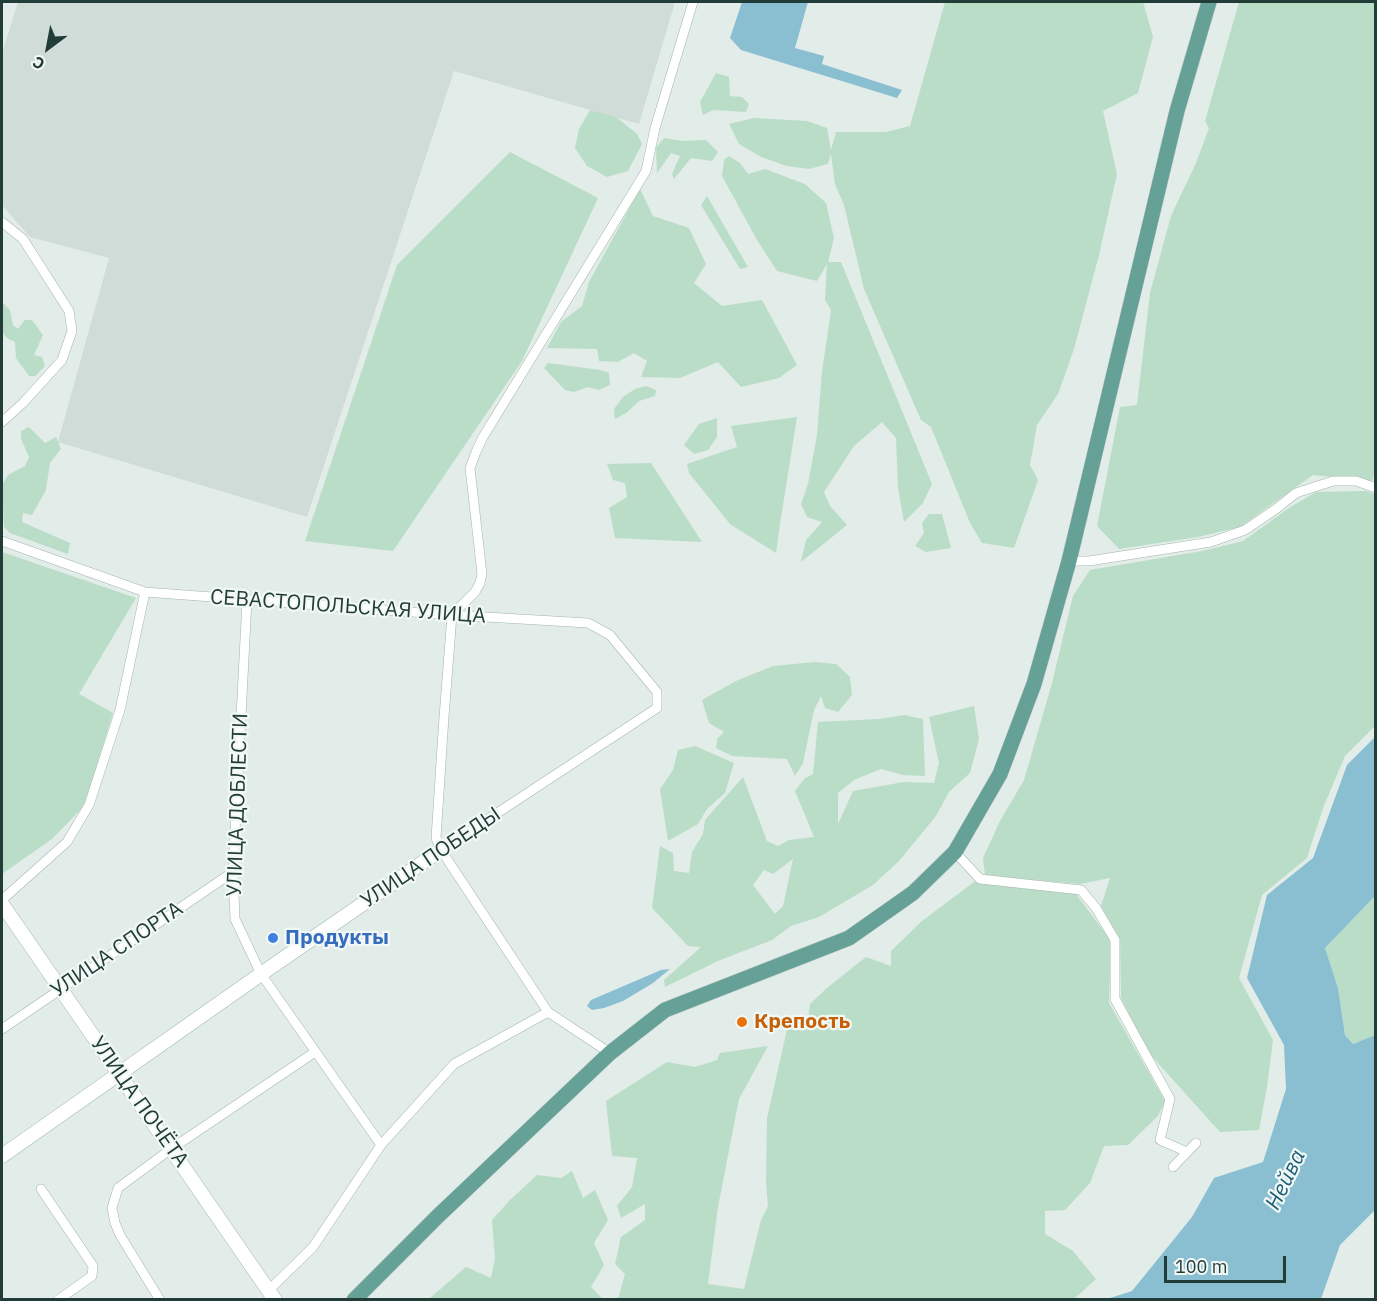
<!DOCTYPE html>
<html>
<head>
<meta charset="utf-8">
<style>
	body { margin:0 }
	#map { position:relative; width:1377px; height:1301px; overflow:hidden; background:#e2ece8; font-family:"IBM Plex Sans",sans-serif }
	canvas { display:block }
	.frame { position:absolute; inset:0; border:3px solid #223d38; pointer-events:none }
	.north { position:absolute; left:18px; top:18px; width:60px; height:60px; -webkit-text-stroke:4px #f2f8f6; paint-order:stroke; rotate:212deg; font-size:16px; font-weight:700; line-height:24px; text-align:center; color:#223d38 }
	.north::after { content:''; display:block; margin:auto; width:21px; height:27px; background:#223d38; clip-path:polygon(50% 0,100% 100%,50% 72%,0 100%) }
	.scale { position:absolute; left:1164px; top:1256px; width:122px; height:27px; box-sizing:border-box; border:3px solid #223d38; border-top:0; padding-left:8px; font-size:18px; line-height:21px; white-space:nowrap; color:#223d38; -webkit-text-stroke:4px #f2f8f6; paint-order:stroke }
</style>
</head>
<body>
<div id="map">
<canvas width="1377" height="1301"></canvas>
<div class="frame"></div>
<div class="north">С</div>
<div class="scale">100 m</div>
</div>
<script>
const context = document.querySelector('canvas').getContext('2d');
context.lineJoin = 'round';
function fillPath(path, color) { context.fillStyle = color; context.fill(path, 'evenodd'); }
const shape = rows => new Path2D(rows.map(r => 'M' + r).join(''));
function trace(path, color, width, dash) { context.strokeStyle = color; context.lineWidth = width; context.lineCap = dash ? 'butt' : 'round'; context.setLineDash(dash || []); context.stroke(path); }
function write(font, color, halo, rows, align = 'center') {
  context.font = font + ' "IBM Plex Sans",sans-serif'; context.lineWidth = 4.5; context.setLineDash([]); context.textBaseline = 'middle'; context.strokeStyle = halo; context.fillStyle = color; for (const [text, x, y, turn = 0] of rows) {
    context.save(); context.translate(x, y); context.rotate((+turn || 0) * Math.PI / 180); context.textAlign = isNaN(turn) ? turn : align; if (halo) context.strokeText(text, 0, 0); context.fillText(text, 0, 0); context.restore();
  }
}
fillPath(shape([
	[18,2,675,2,639,124,454,71,307,517,58,442,109,258,30,237,2,205,2,53]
]), '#d0dcd7');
fillPath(shape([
	[945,2,1143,2,1153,37,1138,93,1103,111,1117,174,1099,255,1074,349,1058,394,1037,425,1030,465,1038,480,1014,548,982,543,970,523,931,427,921,420,864,289,844,205,835,184,831,154,828,164,809,169,787,166,761,157,739,144,729,124,754,118,807,121,827,128,831,150,836,132,886,132,910,126],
	[1239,2,1375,2,1376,469,1372,481,1313,475,1240,527,1198,537,1119,549,1097,526,1120,407,1137,405,1150,293,1171,216,1196,163,1209,128,1205,121],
	[716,73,729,77,730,96,742,97,749,104,746,112,713,110,703,115,700,102],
	[590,110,616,117,637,134,642,144,628,171,607,177,587,166,575,148,579,129],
	[664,138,683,141,706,140,718,152,712,161,691,158,674,179,672,174,680,156,671,153,657,173,656,148],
	[510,152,598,198,522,361,393,551,305,541,397,265],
	[729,156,740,163,748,174,765,169,805,184,826,203,834,238,828,262,841,262,932,484,923,503,904,522,898,488,896,438,882,422,854,446,824,492,830,506,847,525,801,562,806,540,822,522,807,517,801,504,808,484,817,435,822,372,831,310,825,300,827,264,817,281,777,271,757,240,722,176,724,160],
	[640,189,653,216,689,228,706,264,694,283,722,306,762,300,797,365,779,378,741,387,718,362,680,378,641,377,647,361,634,353,618,362,599,361,597,349,547,348,561,322,582,306,589,282],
	[707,196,748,267,740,269,701,205],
	[2,302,10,310,13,325,18,329,25,320,32,320,43,335,34,355,42,357,45,366,35,376,29,376,16,358,15,342,7,338,2,332],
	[548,363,600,370,609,373,610,385,599,390,588,387,574,392,565,390,544,368],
	[646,386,656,390,655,396,639,401,626,413,615,419,614,409,623,397,635,389],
	[797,417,780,524,776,553,730,524,689,473,687,464,737,447,731,426],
	[717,418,717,437,708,450,694,454,684,445,699,424],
	[29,427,45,443,56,437,61,449,50,463,46,490,32,515,23,513,22,522,70,543,68,554,10,533,4,527,2,485,8,475,25,466,29,457,21,439,21,431],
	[651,463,702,542,615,538,609,508,627,497,625,483,613,480,607,464],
	[1366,491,1375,494,1375,726,1345,756,1323,808,1307,858,1262,895,1239,978,1273,1040,1267,1087,1259,1130,1220,1132,1148,1052,1121,998,1120,940,1101,906,1110,878,1080,884,985,876,983,858,1000,821,1024,780,1052,683,1073,596,1090,570,1202,551,1243,541,1289,508,1316,492],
	[929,514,942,514,951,548,926,552,915,546,924,533,922,523],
	[2,552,136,598,79,694,113,713,84,806,52,839,2,874],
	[815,662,836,664,850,677,852,695,838,712,825,708,821,696,814,710,803,763,795,776,787,759,732,756,716,748,717,739,724,732,709,723,702,700,736,681,773,666],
	[974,706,979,739,970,773,949,792,936,816,899,861,873,885,819,917,791,926,772,940,718,961,665,987,664,980,701,947,688,946,652,908,660,846,673,853,674,871,689,873,692,852,703,834,705,820,743,777,767,841,778,846,789,840,814,837,795,791,805,778,813,774,818,722,879,719,904,715,923,719,925,776,903,775,881,769,854,780,838,793,838,824,853,791,904,782,934,783,939,763,929,717],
	[793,859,783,906,775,914,753,885,764,870,773,874],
	[695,746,734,763,725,793,707,809,698,824,668,841,660,789,673,770,678,750],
	[974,882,1076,894,1111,941,1109,1003,1165,1101,1158,1116,1128,1145,1104,1146,1090,1183,1065,1210,1045,1211,1045,1234,1073,1251,1096,1279,1073,1300,616,1299,619,1296,625,1274,615,1264,621,1237,645,1220,645,1204,621,1218,617,1206,632,1187,637,1158,612,1156,606,1101,667,1062,695,1067,717,1060,720,1053,768,1046,739,1099,718,1207,708,1284,744,1289,761,1220,768,1206,766,1182,767,1118,789,1021,807,1027,810,1004,828,987,866,957,891,966,891,951,922,921],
	[1375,896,1375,1035,1353,1044,1345,1035,1338,988,1325,948],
	[572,1171,583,1198,595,1190,608,1220,594,1243,604,1265,591,1287,603,1299,431,1299,430,1298,466,1267,491,1278,495,1259,492,1220,510,1200,537,1175,561,1178]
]), '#baddc7');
fillPath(shape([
	[742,2,808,2,795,48,824,56,822,64,902,90,897,98,741,50,730,38],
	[1375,737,1375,896,1325,948,1338,988,1345,1035,1353,1044,1375,1035,1375,1210,1340,1245,1321,1299,1107,1299,1132,1291,1192,1217,1214,1178,1263,1162,1286,1089,1284,1045,1247,978,1267,895,1313,858,1347,765],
	[670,969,653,983,623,1001,604,1008,592,1010,587,1006,591,1000,661,970]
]), '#8abfd1');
const street = shape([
	[2,222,23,239,69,311,72,331,62,360,23,403,2,422],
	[2,541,145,592,452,615,588,623,610,635,657,692,657,708,441,850],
	[1069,561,1089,561,1211,542,1245,530,1276,509,1296,493,1333,481,1356,481,1376,488],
	[247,600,233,872,235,919,261,974,381,1145],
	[955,852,980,879,1081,890,1096,908,1115,940,1115,999,1170,1099,1160,1140,1187,1152],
	[2,900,67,842,89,805,120,710,145,592],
	[2,1029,233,872],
	[610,1053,548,1012,441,850,436,838,444,717,452,615,475,592,480,583,482,574,470,468,476,452,483,437,646,171,655,128,693,2],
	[1173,1167,1196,1143],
	[41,1189,93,1266,92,1276,58,1300],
	[269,1290,313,1247,381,1145,454,1064,548,1012],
	[160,1300,120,1235,115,1223,112,1208,118,1188,171,1149,315,1052]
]);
const secondary = shape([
	[2,904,275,1300],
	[2,1156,261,974,441,850]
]);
const primary = shape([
	[354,1300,438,1216,610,1053,665,1010,849,938,913,893,955,852,1000,774,1034,684,1069,561,1177,111,1209,2]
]);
trace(street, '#a5b4b0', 10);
trace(secondary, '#a0b8b1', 15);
trace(primary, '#c1c9c7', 16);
trace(street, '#fff', 9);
trace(secondary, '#fff', 14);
trace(primary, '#66a198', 15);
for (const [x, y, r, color] of [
	[273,938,6,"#3f7fe0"],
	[742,1022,6,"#e8710a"]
]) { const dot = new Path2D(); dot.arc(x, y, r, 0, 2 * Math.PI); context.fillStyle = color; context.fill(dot); trace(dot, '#f2f8f6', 2); }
write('21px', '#223d38', '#f2f8f6', [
	["СЕВАСТОПОЛЬСКАЯ УЛИЦА",348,607,4],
	["УЛИЦА ДОБЛЕСТИ",238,805,-88],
	["УЛИЦА ПОБЕДЫ",431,858,-34],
	["УЛИЦА СПОРТА",117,950,-34],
	["УЛИЦА ПОЧЁТА",139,1102,55]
]);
write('bold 21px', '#366cbe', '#f2f8f6', [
	["Продукты",285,938]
], 'left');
write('bold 21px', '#c56008', '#f2f8f6', [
	["Крепость",754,1022]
], 'left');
write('italic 22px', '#1c6078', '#f2f8f6', [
	["Нейва",1286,1180,-64]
]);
</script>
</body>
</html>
